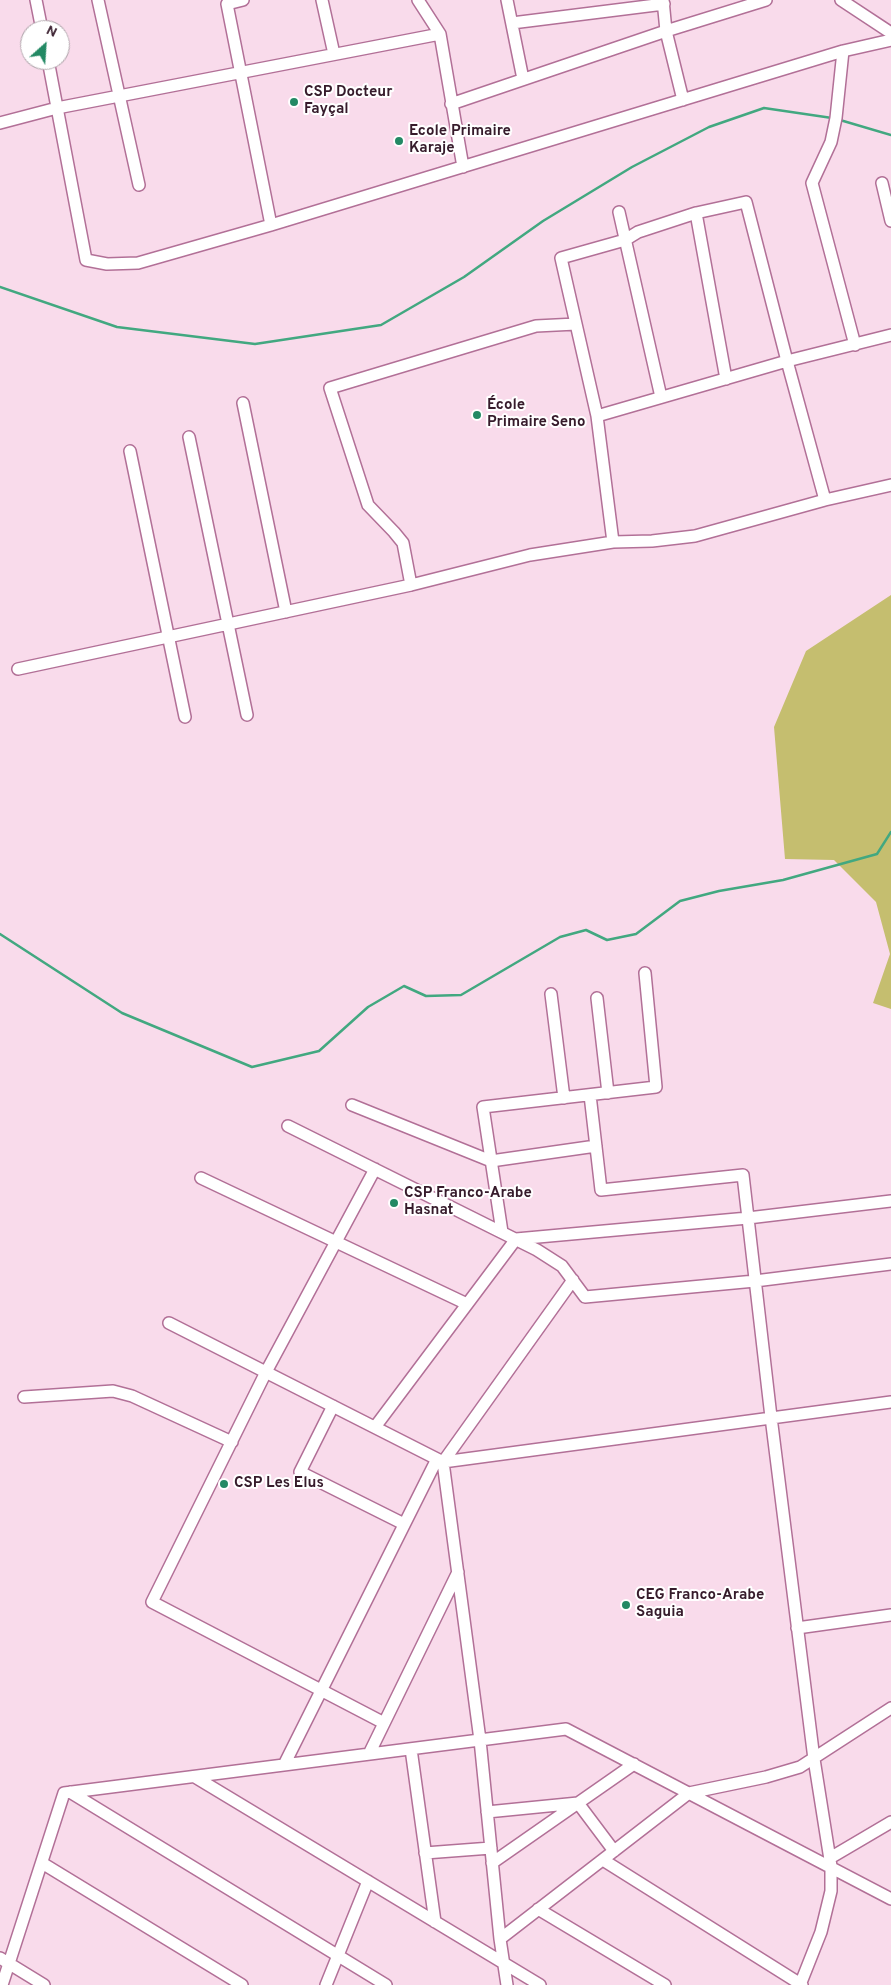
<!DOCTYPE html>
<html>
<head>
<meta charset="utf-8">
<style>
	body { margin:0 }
	#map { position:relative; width:891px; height:1985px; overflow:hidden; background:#f9dbeb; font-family:Overpass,sans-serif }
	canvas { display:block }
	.north { position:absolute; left:20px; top:20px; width:50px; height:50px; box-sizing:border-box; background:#fff; border:1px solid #afa4aa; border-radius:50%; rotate:26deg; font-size:14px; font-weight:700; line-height:20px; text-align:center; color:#361b2b }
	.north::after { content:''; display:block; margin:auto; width:18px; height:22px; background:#238964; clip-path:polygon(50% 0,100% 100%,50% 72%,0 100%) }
</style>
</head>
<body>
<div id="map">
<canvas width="891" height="1985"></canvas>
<div class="north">N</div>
</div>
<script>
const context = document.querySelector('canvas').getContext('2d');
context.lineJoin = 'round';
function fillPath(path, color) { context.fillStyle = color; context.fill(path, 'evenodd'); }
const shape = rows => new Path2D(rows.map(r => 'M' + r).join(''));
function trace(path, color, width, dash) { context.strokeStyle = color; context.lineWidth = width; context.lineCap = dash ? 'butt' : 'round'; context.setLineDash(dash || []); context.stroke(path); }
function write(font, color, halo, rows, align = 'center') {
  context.font = font + ' Overpass,sans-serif'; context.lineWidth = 4; context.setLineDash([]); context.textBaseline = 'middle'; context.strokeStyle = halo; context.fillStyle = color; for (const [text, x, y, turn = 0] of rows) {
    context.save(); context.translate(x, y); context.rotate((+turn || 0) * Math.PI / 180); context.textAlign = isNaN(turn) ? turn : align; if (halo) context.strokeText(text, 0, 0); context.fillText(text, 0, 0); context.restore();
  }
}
fillPath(shape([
	[891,595,891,1009,873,1003,890,954,876,902,834,860,785,859,774,727,806,651]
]), '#c5be6f');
trace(shape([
	[840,120,891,135],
	[0,287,117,327,255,344,381,325,464,277,543,221,632,167,709,127,764,108,832,118],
	[0,934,122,1013,252,1067,319,1051,368,1007,404,986,426,996,461,995,560,937,586,930,607,940,636,934,680,901,719,891,783,880,877,854,891,832]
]), '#42a880', 2.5);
const minor = shape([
	[36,0,42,30],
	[98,0,139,185],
	[243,0,227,4,271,225],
	[322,0,334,54],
	[418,0,440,34,463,167],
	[507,0,523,79],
	[663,0,666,31,683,100],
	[841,0,891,33],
	[512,23,664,4],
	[843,51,836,118,831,142,812,183,855,345],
	[48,60,86,260,107,264,138,263,271,225,843,51,891,40],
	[451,104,666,31,766,0],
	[0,123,57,108,440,34],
	[882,183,891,221],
	[619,212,661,397],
	[696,213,726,379],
	[243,403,286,612],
	[597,416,787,361,891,335],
	[189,437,247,715],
	[130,451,185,717],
	[613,542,597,416,561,258,625,240,638,232,696,213,746,202,787,361,825,500],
	[411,585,403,543,394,532,368,505,330,388,536,326,576,324],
	[18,669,411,585,530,555,613,542,652,541,695,536,825,500,891,485],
	[551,994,564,1098],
	[597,998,608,1093],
	[590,1095,601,1190,743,1175,771,1417,814,1759,831,1866,831,1891,821,1932,800,1985],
	[352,1105,491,1161,596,1146],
	[288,1126,537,1250,562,1266,585,1297,755,1281,891,1264],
	[375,1169,266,1372,152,1602,384,1723],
	[201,1178,467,1304],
	[502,1232,483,1107,656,1087,645,973],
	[169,1323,443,1462,891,1402],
	[24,1397,113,1391,132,1396,232,1442],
	[333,1406,300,1472,404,1524],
	[375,1427,516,1239,748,1218,891,1201],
	[797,1628,891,1615],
	[411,1749,435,1922],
	[369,1754,458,1572],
	[284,1765,437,1459],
	[195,1777,540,1985],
	[70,1792,386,1985],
	[487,1812,578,1803,614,1851],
	[425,1853,491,1848],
	[830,1858,891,1822],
	[603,1860,802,1985],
	[42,1863,242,1985],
	[492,1863,634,1764],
	[538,1909,665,1985],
	[500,1939,689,1793,766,1777,800,1767,891,1708],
	[0,1958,44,1985],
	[2,1985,64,1793,566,1729,891,1899],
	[326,1985,368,1881],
	[507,1985,500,1939,480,1740,443,1462,573,1280]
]);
trace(minor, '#b27097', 14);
trace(minor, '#fff', 11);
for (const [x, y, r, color] of [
	[294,102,5,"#238964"],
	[399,141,5,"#238964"],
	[477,415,5,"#238964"],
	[394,1203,5,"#238964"],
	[224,1484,5,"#238964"],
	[626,1605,5,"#238964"]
]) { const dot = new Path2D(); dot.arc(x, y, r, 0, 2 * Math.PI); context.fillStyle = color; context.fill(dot); trace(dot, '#fff', 2); }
write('bold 15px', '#361b2b', '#fff', [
	["CSP Docteur",304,93],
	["Fayçal",304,110],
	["Ecole Primaire",409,132],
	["Karaje",409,149],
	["École",487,406],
	["Primaire Seno",487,423],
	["CSP Franco-Arabe",404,1194],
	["Hasnat",404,1211],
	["CSP Les Elus",234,1484],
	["CEG Franco-Arabe",636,1596],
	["Saguia",636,1613]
], 'left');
</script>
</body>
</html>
